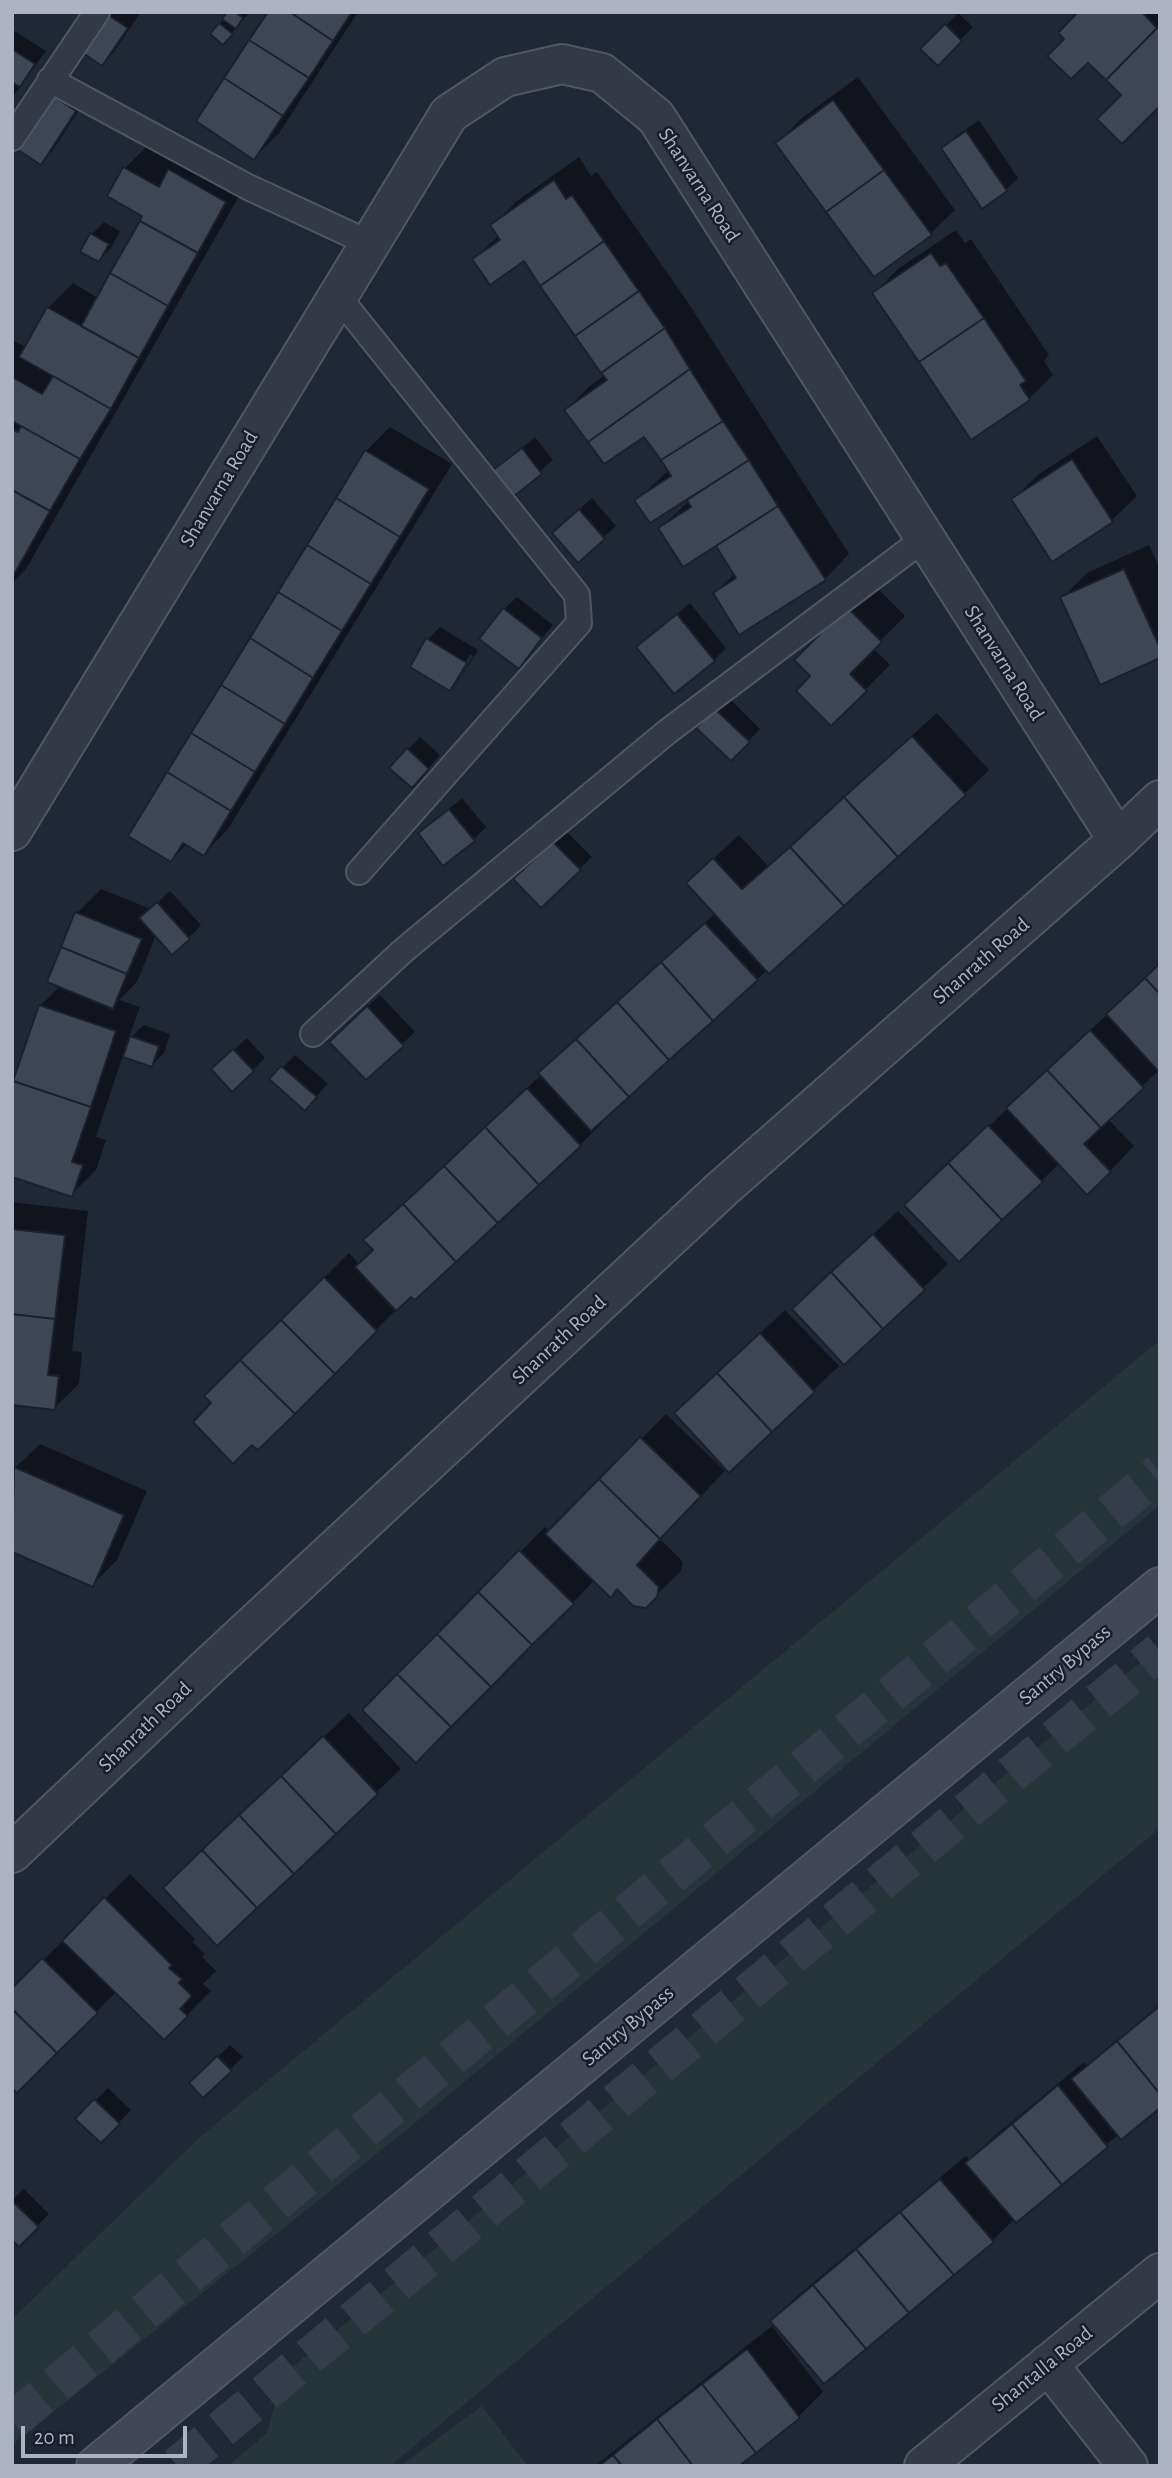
<!DOCTYPE html>
<html>
<head>
<meta charset="utf-8">
<style>
	body { margin:0 }
	#map { position:relative; width:1172px; height:2478px; overflow:hidden; background:#202735; font-family:"Alegreya Sans",sans-serif }
	canvas { display:block }
	.frame { position:absolute; inset:0; border:14px solid #adb3c2; pointer-events:none }
	.scale { position:absolute; left:21px; top:2426px; width:166px; height:32px; box-sizing:border-box; border:4px solid #adb3c2; border-top:0; padding-left:9px; font-size:21px; line-height:24px; white-space:nowrap; color:#adb3c2; -webkit-text-stroke:5px #191e2a; paint-order:stroke }
</style>
</head>
<body>
<div id="map">
<canvas width="1172" height="2478"></canvas>
<div class="frame"></div>
<div class="scale">20 m</div>
</div>
<script>
const context = document.querySelector('canvas').getContext('2d');
context.lineJoin = 'round';
function fillPath(path, color) { context.fillStyle = color; context.fill(path, 'evenodd'); }
const shape = rows => new Path2D(rows.map(r => 'M' + r).join(''));
function trace(path, color, width, dash) { context.strokeStyle = color; context.lineWidth = width; context.lineCap = dash ? 'butt' : 'round'; context.setLineDash(dash || []); context.stroke(path); }
function write(font, color, halo, rows, align = 'center') {
  context.font = font + ' "Alegreya Sans",sans-serif'; context.lineWidth = 5; context.setLineDash([]); context.textBaseline = 'middle'; context.strokeStyle = halo; context.fillStyle = color; for (const [text, x, y, turn = 0] of rows) {
    context.save(); context.translate(x, y); context.rotate((+turn || 0) * Math.PI / 180); context.textAlign = isNaN(turn) ? turn : align; if (halo) context.strokeText(text, 0, 0); context.fillText(text, 0, 0); context.restore();
  }
}
fillPath(shape([
	[1160,1340,1160,1505,409,2128,12,2445,12,2319,200,2137],
	[1160,1646,1160,1828,390,2466,228,2466,267,2433,283,2375],
	[482,2406,528,2466,400,2466]
]), '#253539');
fillPath(shape([
	[113,12,134,12,139,15,114,52,102,64,85,52],
	[229,12,250,12,223,43,212,34],
	[270,12,358,12,279,133,254,158],
	[1080,12,1160,12,1160,104,1123,95,1067,38],
	[958,13,973,27,937,63,923,49],
	[15,31,46,51,12,98,12,34],
	[858,77,955,210,930,234,777,143,802,118],
	[67,85,87,98,53,150,41,163,54,97],
	[979,120,1018,178,1006,190,943,148,956,136],
	[149,144,250,177,26,569,12,583,12,340,26,347,48,308,73,283,98,298,145,216,125,168],
	[579,157,591,176,597,172,689,304,849,554,825,579,715,593,735,573,716,543,660,528,689,501,687,497,637,500,669,470,645,434,566,410,590,386,605,375,524,259,474,259,499,235,493,225,517,201],
	[104,222,120,231,111,248,99,260,82,251,92,234],
	[956,230,965,243,971,239,1049,355,1044,361,1053,375,1029,399,874,293,898,269],
	[390,427,452,464,228,829,204,854,187,844,171,860,366,451],
	[1097,436,1137,496,1112,520,1052,559,1013,499,1038,475],
	[535,437,553,460,513,494,495,471],
	[592,498,616,526,578,560,566,521],
	[1149,545,1160,569,1160,656,1063,597,1087,573],
	[873,584,905,616,873,648,890,665,831,724,813,676,796,660],
	[517,597,553,625,518,667,504,609],
	[690,603,726,648,714,660,638,647],
	[440,627,478,650,462,676,450,689,428,639],
	[470,654,473,656,461,677,457,677],
	[729,698,760,729,731,759,699,728],
	[937,713,989,770,964,794,602,1118,604,1121,580,1145,415,1298,411,1295,258,1448,206,1396,349,1253,360,1265,375,1250,390,1216,542,1074,541,1073,565,1049,716,913,713,859,739,835,768,866],
	[420,737,440,755,424,774,408,750],
	[462,798,486,827,474,839,420,833],
	[566,831,592,857,579,869,528,867],
	[101,889,151,909,170,891,201,925,189,938,156,935,137,982,119,1000,140,1007,128,1040,144,1025,170,1034,164,1053,152,1065,123,1055,96,1137,106,1140,96,1170,71,1195,12,1175,12,1089,40,1006,61,985,77,913],
	[380,995,415,1032,402,1044,343,1029],
	[1115,1007,1159,1070,1108,1119,1134,1146,1110,1171,1087,1192,1060,1163,1041,1181,931,1181],
	[247,1038,265,1058,253,1070,226,1057],
	[295,1055,328,1084,305,1108,271,1079],
	[12,1202,88,1211,72,1351,82,1352,79,1384,54,1408,12,1403],
	[898,1211,948,1264,845,1362,819,1285],
	[785,1310,839,1366,729,1470,701,1389],
	[666,1414,725,1471,660,1539,683,1562,681,1571,645,1606,618,1588,611,1595,595,1580,416,1761,364,1710,545,1527,550,1532],
	[40,1444,147,1491,117,1560,92,1585,12,1550,12,1475,15,1468],
	[349,1713,401,1769,217,1943,190,1864],
	[130,1874,195,1939,192,1942,205,1954,202,1957,216,1971,203,1984,211,1991,164,2038,116,1992,12,2096,12,1991],
	[1160,2004,1160,2106,1119,2134,1016,2221,1014,2219,993,2240,772,2321,797,2296,966,2156,970,2160,992,2138,1084,2062,1087,2066],
	[230,2045,243,2057,203,2095,191,2083],
	[108,2088,131,2110,101,2141,77,2119],
	[24,2189,49,2214,19,2244,12,2238,12,2200],
	[772,2326,823,2392,798,2417,736,2466,595,2466]
]), '#0007');
const building = shape([
	[227,12,235,12,243,18,236,29,222,19,227,12],
	[268,12,290,12,333,41,309,78,249,40,268,12],
	[290,12,352,12,333,41,290,12],
	[1078,12,1142,12,1157,28,1106,80,1088,63,1071,79,1047,56,1064,39,1058,33,1078,12],
	[108,15,128,28,102,66,83,53,108,15],
	[219,23,233,34,223,45,210,34,219,23],
	[945,24,962,41,938,66,920,49,945,24],
	[1157,28,1160,30,1160,106,1122,144,1097,119,1121,95,1106,80,1157,28],
	[249,40,309,78,283,116,224,78,249,40],
	[12,49,35,64,20,87,12,82,12,49],
	[224,78,283,116,254,160,196,121,224,78],
	[53,96,76,111,41,165,18,150,53,96],
	[833,100,884,170,826,212,775,143,833,100],
	[966,131,1007,191,982,209,941,148,966,131],
	[123,167,159,187,168,169,226,202,198,253,140,221,142,216,107,196,123,167],
	[884,170,932,235,874,277,826,212,884,170],
	[554,180,566,199,572,195,604,241,540,286,524,261,490,285,472,259,500,240,490,225,554,180],
	[140,221,198,253,168,306,110,273,140,221],
	[90,233,109,244,99,262,80,252,90,233],
	[604,241,639,291,575,336,540,286,604,241],
	[931,253,940,266,946,263,984,318,919,362,872,293,931,253],
	[110,273,168,306,139,358,81,326,110,273],
	[639,291,665,328,601,373,575,336,639,291],
	[47,307,139,358,111,409,19,357,47,307],
	[984,318,1026,381,1020,385,1030,400,971,440,919,362,984,318],
	[665,328,690,369,588,442,564,410,607,380,601,373,665,328],
	[690,369,723,421,661,460,644,437,604,464,588,442,690,369],
	[53,376,111,409,80,459,12,421,12,377,42,394,53,376],
	[723,421,749,460,650,523,634,500,671,476,661,460,723,421],
	[21,426,80,459,50,511,12,490,12,429,18,432,21,426],
	[522,448,542,474,513,497,493,470,522,448],
	[365,450,429,489,400,537,336,498,365,450],
	[1072,459,1113,522,1052,562,1011,499,1072,459],
	[749,460,778,506,683,567,658,528,691,507,687,500,749,460],
	[12,490,50,511,12,578,12,490],
	[336,498,400,537,371,584,307,545,336,498],
	[778,506,826,580,739,635,713,593,736,578,716,546,778,506],
	[579,509,605,539,578,563,552,533,579,509],
	[307,545,371,584,342,631,278,592,307,545],
	[1124,569,1160,648,1160,658,1100,685,1060,597,1124,569],
	[278,592,342,631,313,678,250,638,278,592],
	[847,607,882,642,850,674,867,691,831,726,796,691,810,676,794,660,847,607],
	[503,608,542,638,519,669,479,639,503,608],
	[677,614,715,661,674,694,636,647,677,614],
	[250,638,313,678,285,724,221,685,250,638],
	[426,638,467,663,450,691,410,667,426,638],
	[221,685,285,724,255,772,191,733,221,685],
	[715,709,750,742,731,761,696,728,715,709],
	[191,733,255,772,231,811,167,772,191,733],
	[912,736,966,795,898,857,844,797,912,736],
	[407,748,429,769,412,788,389,768,407,748],
	[167,772,231,811,204,856,183,843,171,862,128,836,167,772],
	[844,797,898,857,844,906,790,847,844,797],
	[449,809,475,841,443,866,418,833,449,809],
	[553,842,581,870,541,908,513,879,553,842],
	[790,847,844,906,769,974,686,883,713,858,742,889,790,847],
	[157,902,190,939,172,955,139,918,157,902],
	[75,912,142,939,127,974,61,947,75,912],
	[705,923,758,980,713,1021,661,962,705,923],
	[61,947,127,974,113,1009,47,982,61,947],
	[661,962,713,1021,669,1060,617,1002,661,962],
	[1160,963,1160,994,1145,978,1160,963],
	[1145,978,1160,994,1160,1073,1106,1014,1145,978],
	[617,1002,669,1060,629,1097,576,1039,617,1002],
	[39,1005,116,1031,91,1107,13,1081,39,1005],
	[367,1006,404,1046,366,1080,329,1042,367,1006],
	[1090,1030,1144,1088,1101,1128,1047,1070,1090,1030],
	[130,1036,159,1046,152,1067,123,1057,130,1036],
	[576,1039,629,1097,591,1131,538,1073,576,1039],
	[233,1049,254,1071,232,1092,211,1069,233,1049],
	[281,1066,317,1097,305,1111,269,1079,281,1066],
	[1047,1070,1101,1128,1084,1144,1111,1172,1087,1195,1006,1108,1047,1070],
	[13,1081,91,1107,72,1162,83,1165,72,1197,12,1177,13,1081],
	[527,1088,581,1146,539,1185,485,1127,527,1088],
	[988,1125,1043,1182,1002,1220,948,1163,988,1125],
	[485,1127,539,1185,498,1223,444,1166,485,1127],
	[948,1163,1002,1220,959,1262,904,1205,948,1163],
	[444,1166,498,1223,456,1262,403,1204,444,1166],
	[403,1204,456,1262,415,1300,411,1297,396,1311,355,1267,373,1250,363,1240,403,1204],
	[12,1229,65,1235,55,1319,12,1314,12,1229],
	[873,1234,925,1290,883,1329,831,1272,873,1234],
	[831,1272,883,1329,844,1365,792,1309,831,1272],
	[324,1277,377,1331,335,1374,281,1320,324,1277],
	[12,1314,55,1319,48,1375,59,1376,55,1410,12,1405,12,1314],
	[281,1320,335,1374,295,1414,240,1360,281,1320],
	[760,1333,815,1392,772,1432,717,1373,760,1333],
	[240,1360,295,1414,258,1450,252,1445,233,1464,193,1422,211,1403,204,1396,240,1360],
	[717,1373,772,1432,729,1473,674,1413,717,1373],
	[640,1437,701,1496,660,1539,599,1479,640,1437],
	[14,1467,124,1515,93,1587,12,1552,14,1467],
	[599,1479,660,1539,637,1565,659,1587,657,1597,646,1608,633,1606,617,1589,611,1598,545,1534,599,1479],
	[519,1550,574,1604,532,1645,478,1592,519,1550],
	[478,1592,532,1645,491,1687,437,1634,478,1592],
	[437,1634,491,1687,451,1727,397,1674,437,1634],
	[397,1674,451,1727,416,1763,362,1710,397,1674],
	[323,1736,378,1794,336,1834,281,1776,323,1736],
	[281,1776,336,1834,294,1874,239,1815,281,1776],
	[239,1815,294,1874,257,1908,202,1850,239,1815],
	[202,1850,257,1908,217,1946,163,1888,202,1850],
	[104,1897,172,1965,169,1968,182,1979,179,1983,192,1996,180,2009,188,2016,164,2040,62,1941,104,1897],
	[42,1958,98,2013,57,2053,12,2009,12,1988,42,1958],
	[1160,2006,1160,2094,1117,2041,1160,2006],
	[12,2009,57,2053,17,2093,12,2088,12,2009],
	[1117,2041,1160,2094,1160,2108,1121,2140,1071,2079,1117,2041],
	[217,2056,232,2071,203,2098,189,2083,217,2056],
	[1058,2085,1108,2147,1062,2185,1012,2124,1058,2085],
	[94,2099,120,2124,101,2143,75,2119,94,2099],
	[1012,2124,1062,2185,1016,2223,965,2163,1012,2124],
	[940,2179,994,2242,954,2275,900,2212,940,2179],
	[12,2201,39,2227,19,2247,12,2240,12,2201],
	[900,2212,954,2275,909,2313,856,2249,900,2212],
	[856,2249,909,2313,866,2349,813,2285,856,2249],
	[813,2285,866,2349,824,2384,770,2321,813,2285],
	[747,2349,800,2418,756,2453,702,2384,747,2349],
	[702,2384,756,2453,739,2466,693,2466,657,2419,702,2384],
	[657,2419,693,2466,622,2466,613,2455,657,2419],
	[613,2455,622,2466,599,2466,613,2455]
]);
fillPath(building, '#3e4656');
trace(building, '#1b202c', 2);
trace(shape([
	[12,2421,1160,1472],
	[177,2466,1160,1651]
]), '#353c4a', 38, [38, 19]);
const lane = shape([
	[50,80,248,187,369,243],
	[12,138,97,12],
	[337,295,577,595,579,623,359,872],
	[313,1034,404,950,667,732,925,538]
]);
const street = shape([
	[12,831,449,114,505,77,562,64,602,73,656,117,1118,840],
	[12,1853,208,1667,722,1189,1118,840,1160,800],
	[1048,2364,1128,2466],
	[924,2466,1160,2273]
]);
const secondary = shape([
	[96,2466,1160,1587]
]);
trace(lane, '#515663', 28);
trace(street, '#515663', 42);
trace(secondary, '#515663', 42);
trace(lane, '#333945', 24);
trace(street, '#333945', 38);
trace(secondary, '#424758', 38);
write('21px', '#adb3c2', '#191e2a', [
	["Shanvarna Road",699,185,57],
	["Shanvarna Road",219,489,-59],
	["Shanvarna Road",1004,663,58],
	["Shanrath Road",981,961,-41],
	["Shanrath Road",559,1340,-43],
	["Santry Bypass",1065,1665,-40],
	["Shanrath Road",145,1727,-44],
	["Santry Bypass",628,2026,-40],
	["Shantalla Road",1042,2369,-39]
]);
</script>
</body>
</html>
